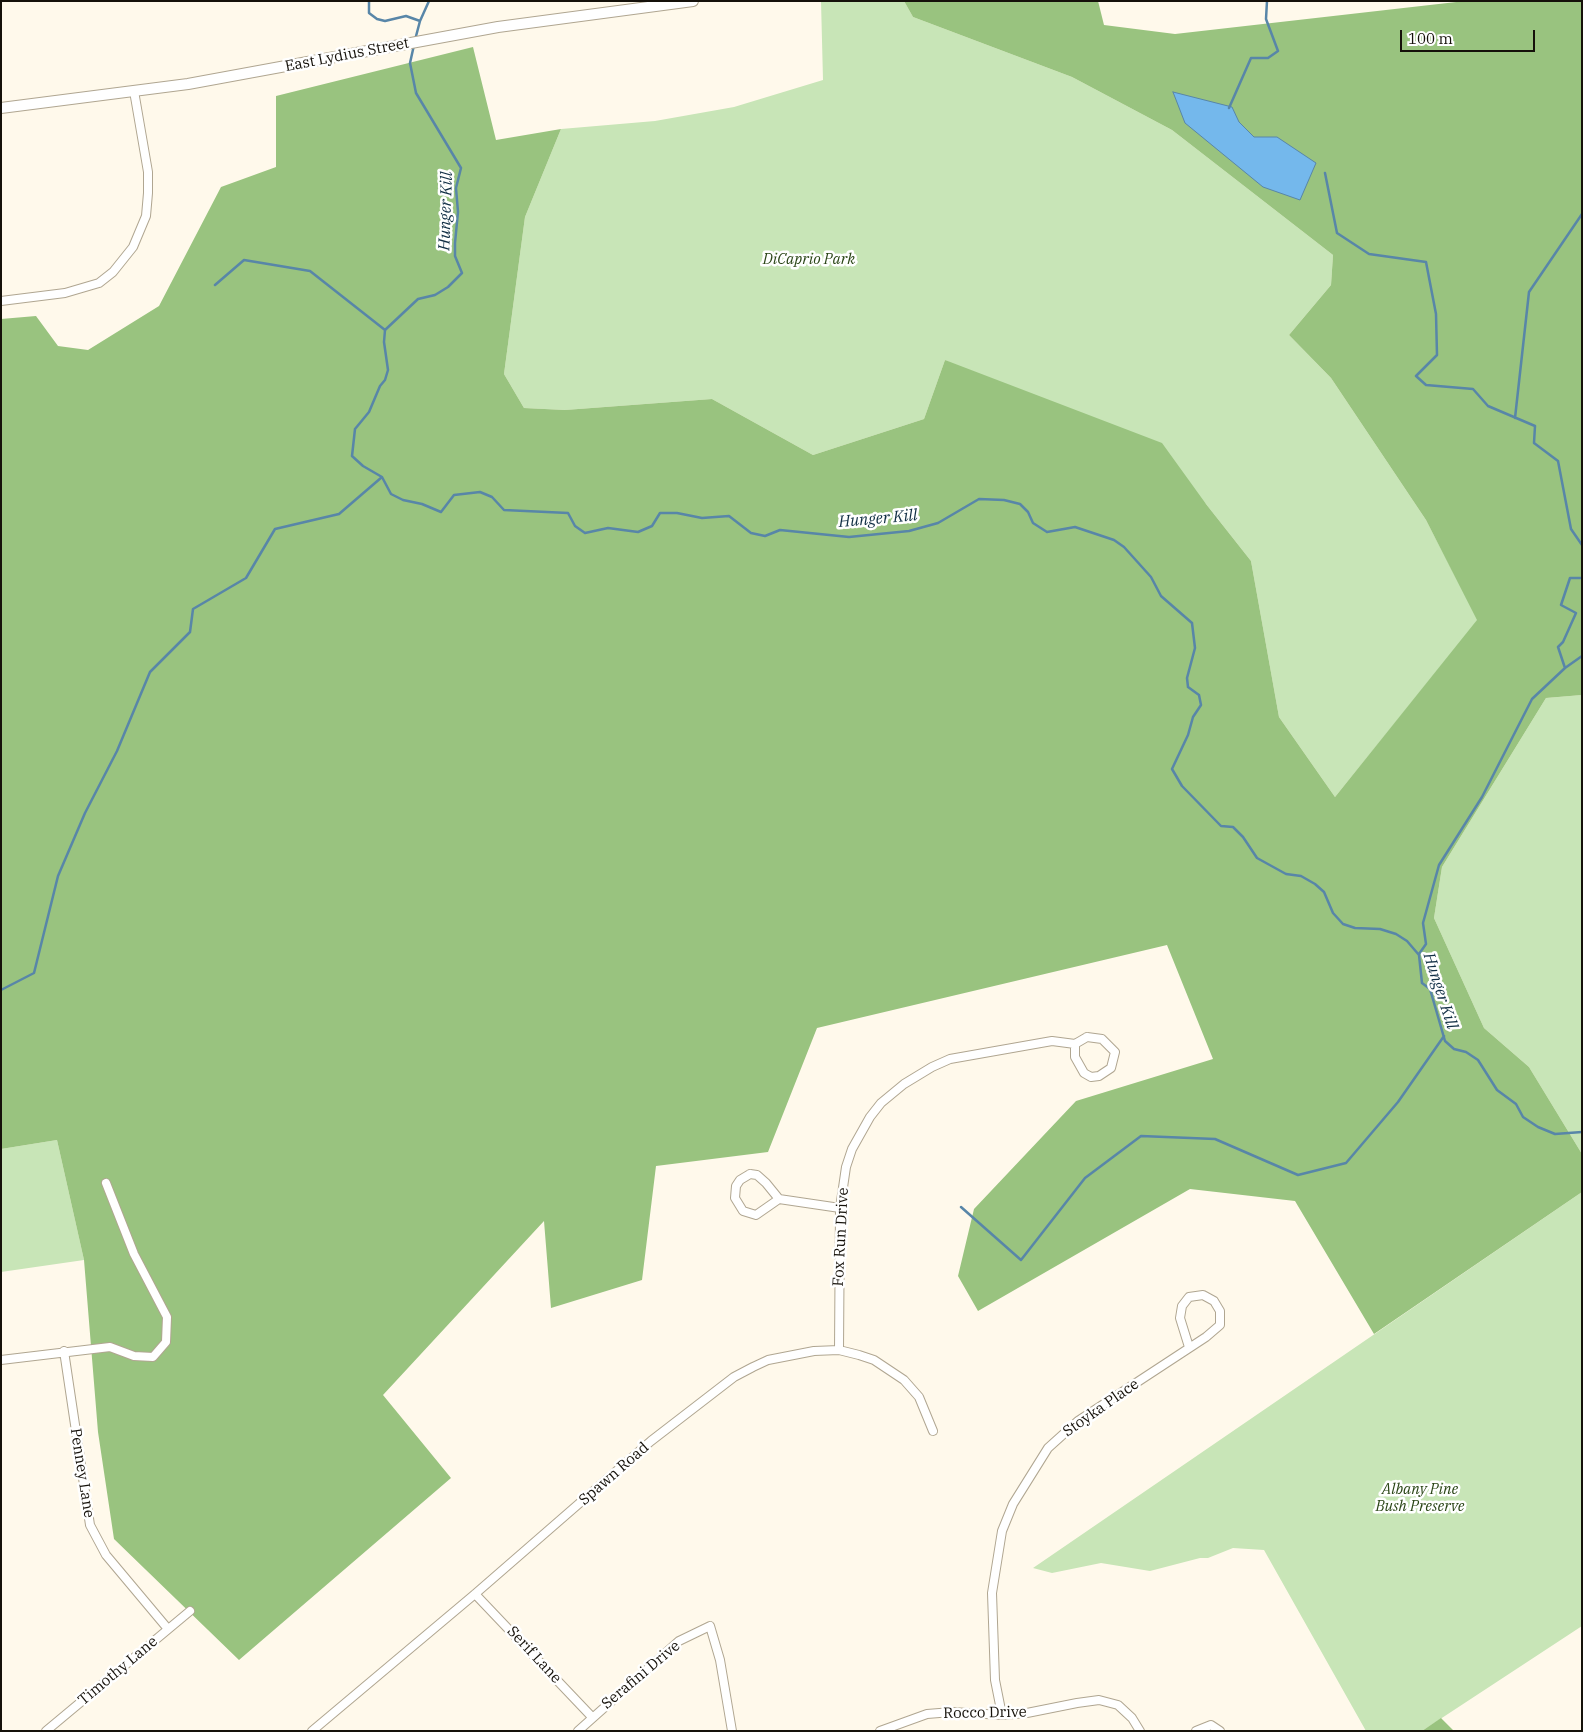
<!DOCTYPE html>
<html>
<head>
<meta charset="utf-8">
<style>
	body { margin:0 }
	#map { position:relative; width:1583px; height:1732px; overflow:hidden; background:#fff9eb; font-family:"IBM Plex Serif",serif }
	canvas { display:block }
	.frame { position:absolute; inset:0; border:2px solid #15110a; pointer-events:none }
	.scale { position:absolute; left:1400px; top:30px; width:135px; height:22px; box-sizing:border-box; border:2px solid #15110a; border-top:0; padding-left:6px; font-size:15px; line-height:18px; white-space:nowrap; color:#15110a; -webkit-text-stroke:4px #fff; paint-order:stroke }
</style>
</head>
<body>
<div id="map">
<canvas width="1583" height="1732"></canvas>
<div class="frame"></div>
<div class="scale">100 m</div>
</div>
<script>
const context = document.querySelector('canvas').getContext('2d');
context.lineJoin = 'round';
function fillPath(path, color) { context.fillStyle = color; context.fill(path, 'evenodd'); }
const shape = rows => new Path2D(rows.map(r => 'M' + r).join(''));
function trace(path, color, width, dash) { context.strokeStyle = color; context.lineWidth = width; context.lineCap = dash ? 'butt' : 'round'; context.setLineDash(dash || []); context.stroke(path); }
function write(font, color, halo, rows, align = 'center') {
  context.font = font + ' "IBM Plex Serif",serif'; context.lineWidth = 5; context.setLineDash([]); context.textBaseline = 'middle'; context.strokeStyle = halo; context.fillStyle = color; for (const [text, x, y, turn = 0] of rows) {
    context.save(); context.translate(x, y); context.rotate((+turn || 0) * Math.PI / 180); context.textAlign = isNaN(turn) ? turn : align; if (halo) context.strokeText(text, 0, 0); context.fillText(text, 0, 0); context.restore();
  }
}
fillPath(shape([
	[821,1,904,1,913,17,1072,77,1172,130,1333,255,1331,285,1289,335,1331,378,1426,520,1478,620,1335,797,1279,717,1251,561,1206,504,945,360,924,419,813,455,712,399,565,410,524,408,504,374,525,217,561,129,655,121,734,107,823,80],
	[1582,695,1582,1154,1529,1067,1484,1028,1434,918,1442,867,1546,698],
	[57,1140,84,1260,1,1272,1,1149],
	[1582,1192,1582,1626,1422,1731,1366,1731,1264,1550,1233,1548,1208,1558,1200,1558,1150,1571,1101,1563,1052,1573,1033,1568]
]), '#c8e5b7');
fillPath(shape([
	[904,1,1098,1,1104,25,1175,34,1465,1,1582,1,1582,695,1546,698,1442,867,1434,918,1484,1028,1529,1067,1582,1154,1582,1192,1374,1334,1295,1201,1190,1189,978,1311,958,1276,974,1209,1076,1101,1213,1059,1167,945,817,1028,768,1152,656,1166,642,1280,551,1308,544,1221,383,1395,451,1478,239,1660,114,1539,98,1432,84,1260,57,1140,1,1149,1,319,36,316,58,346,88,350,159,306,221,187,276,167,276,96,473,47,496,140,561,129,525,217,504,374,524,408,565,410,712,399,813,455,924,419,945,360,1162,443,1206,504,1251,561,1279,717,1335,797,1477,620,1426,520,1331,378,1289,335,1331,285,1333,255,1172,130,1072,77,913,17],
	[1441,1718,1454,1731,1422,1731]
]), '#99c37f');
const water = shape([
	[1173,92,1232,107,1239,122,1254,137,1277,137,1316,163,1300,200,1263,187,1185,123,1173,92]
]);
fillPath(water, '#74b8ec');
trace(water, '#5886a8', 1);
trace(shape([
	[369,1,369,13,377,19,385,21,406,16,420,21,415,40],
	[420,21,429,1],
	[414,45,410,63,416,93,461,168,456,188,458,212,455,243,455,256,462,273,448,287,435,295,418,299,385,330,384,342,388,370,385,380,380,386,369,412,355,429,352,456,363,466,382,477,391,494,403,500,422,504,441,512,454,495,480,492,492,497,504,510,568,513,575,526,585,533,608,528,638,532,652,526,660,513,677,513,702,518,729,516,751,533,765,536,780,530,849,537,909,531,938,523,979,499,1004,500,1020,504,1028,512,1033,523,1047,532,1075,527,1114,540,1124,547,1151,577,1161,596,1192,623,1195,648,1187,678,1188,687,1199,695,1201,705,1193,717,1188,735,1172,769,1182,786,1221,826,1233,827,1243,837,1257,858,1286,874,1301,876,1315,884,1324,892,1333,913,1343,924,1355,928,1380,929,1396,934,1407,941,1419,955,1422,983,1430,989,1445,1041,1454,1049,1466,1052,1478,1060,1497,1090,1516,1104,1523,1117,1538,1127,1555,1134,1582,1132],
	[1229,108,1251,58,1268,58,1278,51,1266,19,1267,1],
	[1325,173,1337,233,1369,254,1426,262,1436,314,1437,355,1416,376,1426,385,1473,389,1488,406,1535,426,1534,443,1558,461,1571,529,1582,545],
	[215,285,244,260,310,271,385,330],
	[1515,418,1529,292,1582,214],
	[1565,668,1582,656],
	[1419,954,1426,944,1423,923,1439,865,1482,797,1532,699,1565,668,1558,647,1563,642,1576,613,1561,605,1570,578,1582,578],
	[1,990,34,973,58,876,85,813,117,751,150,672,190,632,193,609,246,578,275,529,339,514,382,477],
	[961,1207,1021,1260,1085,1178,1141,1136,1215,1139,1298,1175,1346,1163,1398,1102,1444,1036]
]), '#5886a8', 2.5);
const minor = shape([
	[1,301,65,293,99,283,113,272,133,247,146,216,148,193,148,172,134,91],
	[1087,1037,1102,1039,1115,1052,1111,1068,1099,1076,1091,1077,1084,1073,1075,1057,1075,1044,1087,1037],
	[750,1174,757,1175,766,1183,779,1199,756,1215,743,1211,735,1198,736,1186,740,1180,750,1174],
	[779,1199,840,1208],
	[839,1350,840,1208,846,1167,852,1149,870,1117,881,1103,904,1084,932,1067,950,1059,1052,1041,1075,1044],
	[64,1351,90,1525,106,1555,168,1629],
	[1,1360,110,1347,134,1356,153,1357,166,1342,167,1317,134,1254,106,1183],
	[475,1594,592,1717],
	[1002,1715,995,1680,992,1593,1002,1531,1013,1504,1048,1448,1078,1421,1206,1337,1220,1325,1220,1311,1214,1301,1203,1295,1189,1297,1182,1306,1180,1318,1189,1347],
	[46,1731,190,1611],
	[312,1731,475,1594,651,1441,734,1377,753,1367,768,1360,814,1351,839,1350,859,1355,874,1360,904,1380,919,1397,933,1431],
	[578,1731,679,1641,710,1626,720,1660,732,1731],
	[880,1731,927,1714,952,1712,1002,1715,1027,1713,1077,1703,1099,1700,1118,1705,1132,1718,1140,1731],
	[1196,1731,1211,1725,1220,1731]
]);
const tertiary = shape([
	[1,108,188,84,498,27,693,1]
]);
trace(minor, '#b0a691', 10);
trace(tertiary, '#b0a691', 12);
trace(minor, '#fff', 8);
trace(tertiary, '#fff', 10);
write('15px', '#15110a', '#fff', [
	["East Lydius Street",347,55,-11],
	["Fox Run Drive",841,1237,-87],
	["Stoyka Place",1101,1408,-35],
	["Penney Lane",82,1473,81],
	["Spawn Road",614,1474,-41],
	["Serif Lane",534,1655,47],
	["Timothy Lane",118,1671,-40],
	["Serafini Drive",641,1675,-40],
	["Rocco Drive",985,1713,-1]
]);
write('italic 15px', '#2a4516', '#fff', [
	["DiCaprio Park",809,260],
	["Albany Pine",1420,1490],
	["Bush Preserve",1420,1507]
]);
write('italic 16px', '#102e44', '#fff', [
	["Hunger Kill",446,211,-88],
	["Hunger Kill",878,519,-5],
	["Hunger Kill",1440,991,72]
]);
</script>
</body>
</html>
